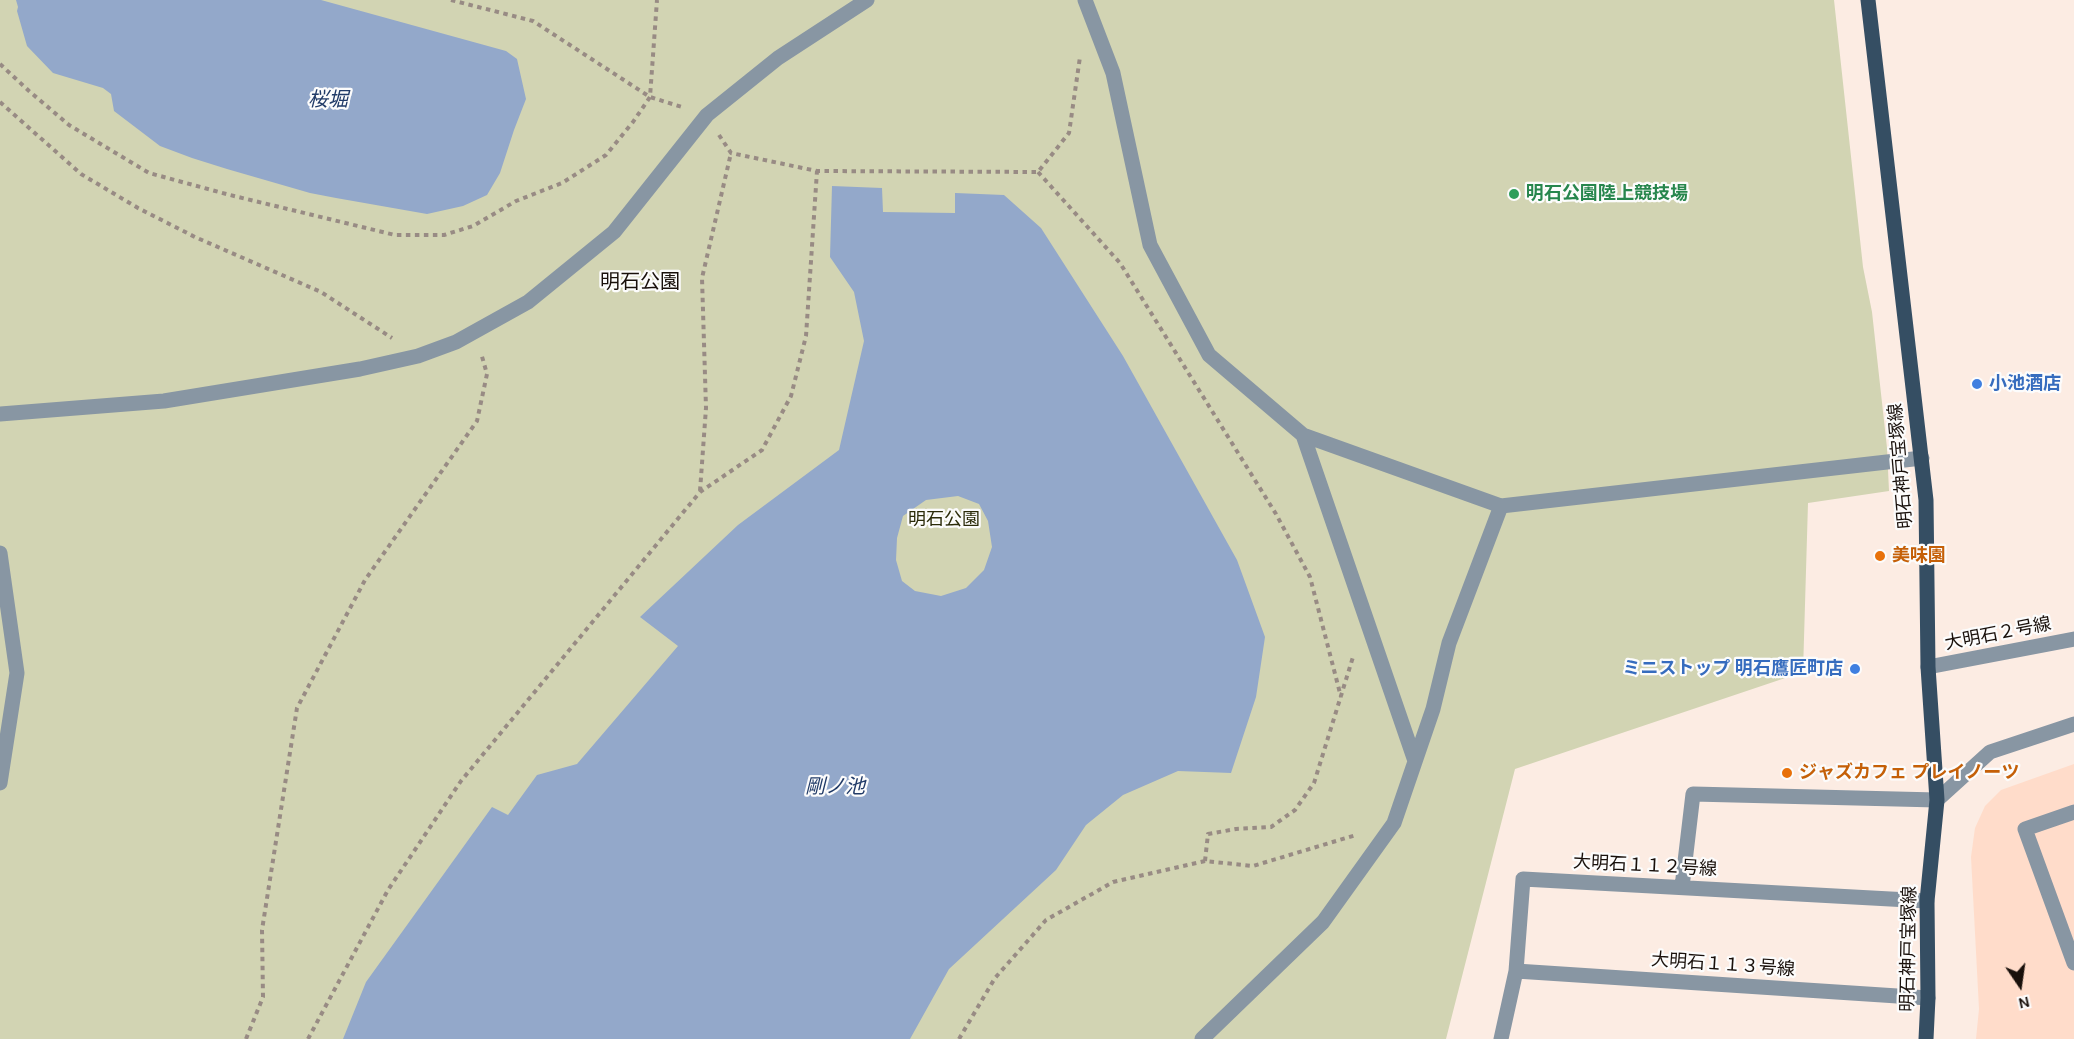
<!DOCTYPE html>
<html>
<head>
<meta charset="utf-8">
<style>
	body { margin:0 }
	#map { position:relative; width:2074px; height:1039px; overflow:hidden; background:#fcece3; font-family:Karla,sans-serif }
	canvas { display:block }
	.north { position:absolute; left:1990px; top:955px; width:60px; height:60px; -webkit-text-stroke:4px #fcfcfc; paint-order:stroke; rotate:167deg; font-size:16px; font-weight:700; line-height:24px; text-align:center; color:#19100b }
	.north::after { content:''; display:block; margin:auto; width:21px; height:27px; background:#19100b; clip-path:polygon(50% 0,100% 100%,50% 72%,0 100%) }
</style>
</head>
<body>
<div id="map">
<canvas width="2074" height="1039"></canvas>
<div class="north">N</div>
</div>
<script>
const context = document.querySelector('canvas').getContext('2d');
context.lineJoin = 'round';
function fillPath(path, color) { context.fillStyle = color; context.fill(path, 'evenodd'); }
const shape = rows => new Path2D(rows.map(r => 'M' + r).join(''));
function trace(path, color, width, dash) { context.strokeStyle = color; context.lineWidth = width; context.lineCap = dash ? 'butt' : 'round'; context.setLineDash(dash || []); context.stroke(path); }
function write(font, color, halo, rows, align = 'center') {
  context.font = font + ' Karla,"Noto Sans JP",sans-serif'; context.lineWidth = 4.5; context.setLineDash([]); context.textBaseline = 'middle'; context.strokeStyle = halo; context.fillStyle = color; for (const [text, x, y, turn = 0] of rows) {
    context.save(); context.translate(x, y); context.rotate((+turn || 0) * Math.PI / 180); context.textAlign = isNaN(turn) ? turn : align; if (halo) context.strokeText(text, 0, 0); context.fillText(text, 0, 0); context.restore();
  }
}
fillPath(shape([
	[2074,764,2074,1039,1976,1039,1979,1009,1971,857,1975,828,1985,806,2001,790]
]), '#ffdcca');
fillPath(shape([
	[0,0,1834,0,1863,267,1872,312,1887,448,1889,491,1808,503,1803,672,1515,769,1446,1039,0,1039]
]), '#d2d4b3');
fillPath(shape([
	[16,0,321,0,506,51,517,59,526,99,514,130,500,173,487,195,463,206,427,214,336,198,310,193,227,169,192,158,160,146,114,111,111,94,103,88,53,73,27,46,17,11,18,7],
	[832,186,882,188,883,212,955,213,955,193,1004,195,1041,228,1123,356,1237,560,1265,637,1256,697,1231,773,1178,771,1123,795,1086,825,1056,870,949,969,910,1039,343,1039,366,982,492,807,508,815,537,775,577,764,678,646,640,617,738,525,839,450,864,341,854,292,830,257],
	[958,496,979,504,988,521,992,547,984,570,966,588,941,596,915,591,902,581,896,560,897,538,903,516,926,500]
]), '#93a8ca');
trace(shape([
	[451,0,533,21,650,97,685,108],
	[0,64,29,91,69,125,149,173,230,195,395,235,444,235,473,226,516,201,562,183,606,155,633,122,650,97,657,0],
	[0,102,81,174,138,208,195,237,321,292,392,338],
	[719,135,731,153,817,171,1038,172,1069,133,1080,57],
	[1038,172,1120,263,1276,514,1310,577,1341,697],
	[700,491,706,408,702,278,731,153],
	[1205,861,1208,834,1236,829,1271,827,1295,810,1314,783,1353,657],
	[246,1039,263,997,262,930,297,708,365,580,477,421,487,374,481,353],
	[308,1039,388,890,461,781,700,492,762,450,791,396,806,336,817,171],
	[959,1039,995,978,1046,920,1113,882,1205,861,1253,866,1356,835]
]), '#988b84', 4, [4.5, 4.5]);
trace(shape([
	[1085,0,1113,73,1150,245,1209,355,1303,435,1501,506,1922,458],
	[0,414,164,401,360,369,418,356,456,342,528,302,614,232,707,115,778,58,867,0],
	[1303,435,1415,761],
	[0,553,17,673,0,783],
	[1928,667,2074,639],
	[2074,812,2025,829,2074,963],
	[1682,887,1693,794,1937,800,1990,752,2074,724],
	[1516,971,1928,998],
	[1202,1039,1323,922,1394,823,1433,709,1449,643,1501,506],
	[1501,1039,1516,971,1523,879,1927,901]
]), '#8896a3', 15);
trace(shape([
	[1868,0,1926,500,1928,667,1937,800,1927,901,1928,998,1926,1039]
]), '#354e63', 15);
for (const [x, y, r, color] of [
	[1514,194,6,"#2e9e5b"],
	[1977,384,6,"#3f7fe0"],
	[1880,556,6,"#e8710a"],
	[1855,669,6,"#3f7fe0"],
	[1787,773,6,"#e8710a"]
]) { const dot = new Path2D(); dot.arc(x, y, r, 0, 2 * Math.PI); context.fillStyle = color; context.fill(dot); trace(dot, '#fcfcfc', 2); }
write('bold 18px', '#27864d', '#fcfcfc', [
	["明石公園陸上競技場",1526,194]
], 'left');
write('bold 18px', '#366cbe', '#fcfcfc', [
	["小池酒店",1989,384],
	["ミニストップ 明石鷹匠町店",1843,669,"right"]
], 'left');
write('18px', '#19100b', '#fcfcfc', [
	["明石神戸宝塚線",1901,466,-95],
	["大明石２号線",1998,634,-11],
	["大明石１１２号線",1645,866,3],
	["明石神戸宝塚線",1909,949,-89],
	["大明石１１３号線",1723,965,4]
]);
write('18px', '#2b2b09', '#fcfcfc', [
	["明石公園",944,520]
]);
write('bold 18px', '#c56008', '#fcfcfc', [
	["美味園",1892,556],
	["ジャズカフェ プレイノーツ",1799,773]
], 'left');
write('italic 20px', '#213b68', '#fcfcfc', [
	["桜堀",328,100],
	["剛ノ池",835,787]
]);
write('20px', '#19100b', '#fcfcfc', [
	["明石公園",640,282]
]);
</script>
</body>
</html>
